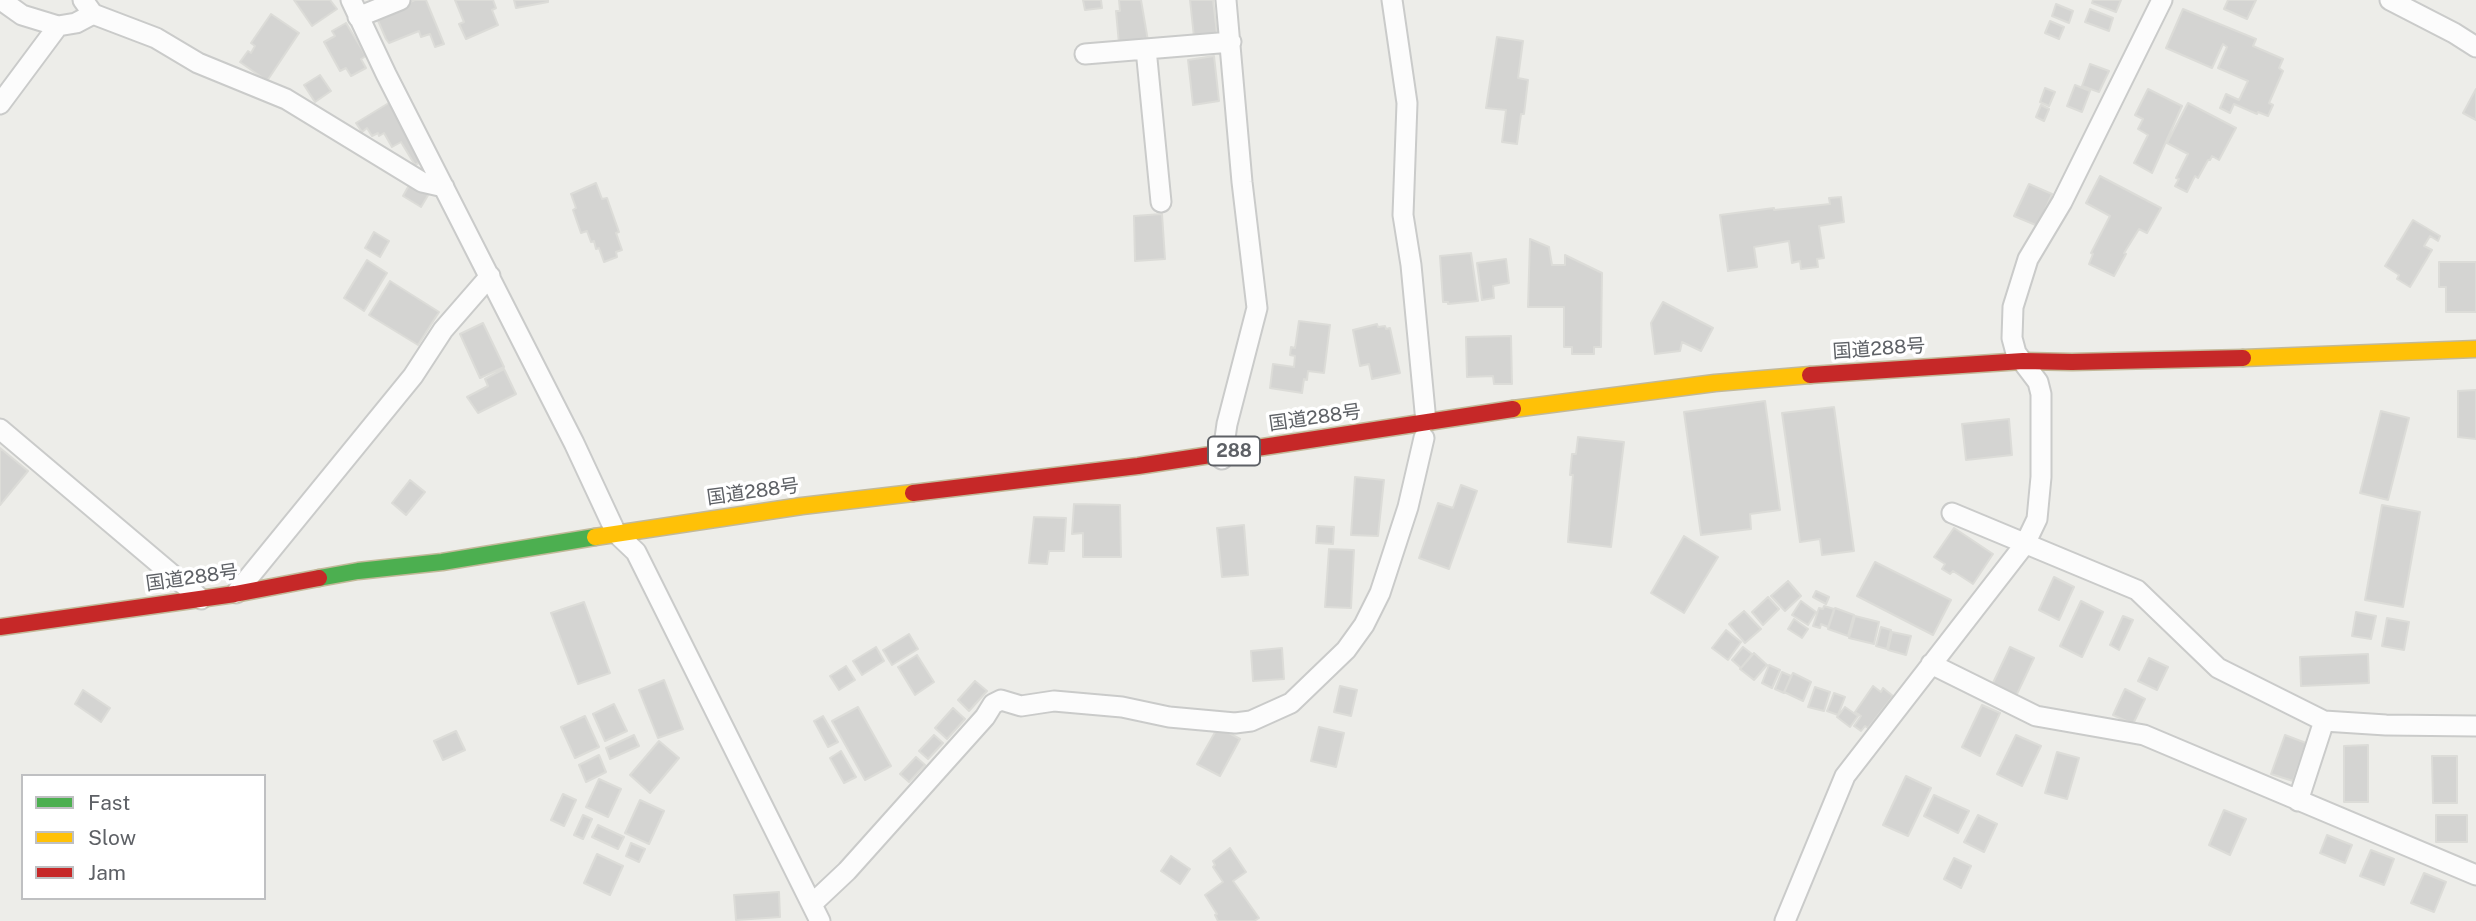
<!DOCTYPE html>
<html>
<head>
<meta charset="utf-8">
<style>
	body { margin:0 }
	#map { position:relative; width:2476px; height:921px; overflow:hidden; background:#edede9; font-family:"Public Sans",sans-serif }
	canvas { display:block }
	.legend { position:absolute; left:21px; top:774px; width:245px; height:126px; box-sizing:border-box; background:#fff; border:2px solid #bfc0c2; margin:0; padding:9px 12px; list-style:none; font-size:21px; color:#5e6166 }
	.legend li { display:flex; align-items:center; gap:14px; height:35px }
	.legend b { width:35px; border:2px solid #bfc0c2 }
</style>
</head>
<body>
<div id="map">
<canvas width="2476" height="921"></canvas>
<ul class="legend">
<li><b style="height:9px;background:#4caf50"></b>Fast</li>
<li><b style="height:9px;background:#ffc107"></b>Slow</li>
<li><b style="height:9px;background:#c62828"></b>Jam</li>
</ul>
</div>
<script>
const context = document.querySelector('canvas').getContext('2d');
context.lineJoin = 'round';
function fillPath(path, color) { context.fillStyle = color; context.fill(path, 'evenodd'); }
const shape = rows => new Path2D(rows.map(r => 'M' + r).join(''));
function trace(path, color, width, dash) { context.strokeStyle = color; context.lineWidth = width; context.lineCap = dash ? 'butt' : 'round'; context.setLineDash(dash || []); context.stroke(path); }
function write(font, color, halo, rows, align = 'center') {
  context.font = font + ' "Public Sans","Noto Sans JP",sans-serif'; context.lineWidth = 7; context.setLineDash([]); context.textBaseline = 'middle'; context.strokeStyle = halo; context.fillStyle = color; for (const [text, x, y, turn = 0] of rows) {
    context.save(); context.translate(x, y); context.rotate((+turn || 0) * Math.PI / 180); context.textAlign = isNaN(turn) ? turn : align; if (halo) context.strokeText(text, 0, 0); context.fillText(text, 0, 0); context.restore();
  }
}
const building = shape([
	[294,0,330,0,337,9,312,26,294,0],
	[415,0,426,0,444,44,435,47,430,34,421,37,419,31,389,43,386,39,376,16,415,0],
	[455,0,493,0,496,8,492,10,498,25,466,39,459,24,464,22,455,0],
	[514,0,548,0,548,2,516,8,514,0],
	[1083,0,1101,0,1102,8,1085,10,1083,0],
	[1119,0,1141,0,1148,41,1119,44,1116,11,1120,11,1119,0],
	[1190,0,1213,0,1217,34,1194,37,1190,0],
	[2093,0,2121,0,2116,12,2092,3,2093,0],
	[2228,0,2256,0,2247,19,2224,9,2228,0],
	[2056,4,2073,11,2069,23,2052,16,2056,4],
	[2090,9,2113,18,2109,31,2085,22,2090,9],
	[2183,9,2256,39,2253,46,2283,59,2279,68,2283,71,2269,103,2273,105,2268,116,2258,112,2257,114,2234,104,2230,113,2220,108,2226,94,2239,100,2248,81,2218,68,2227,47,2223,44,2212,68,2166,48,2183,9],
	[271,14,299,33,267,81,240,62,248,51,251,53,255,46,251,43,271,14],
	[2050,21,2064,27,2059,39,2045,33,2050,21],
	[346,23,366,56,361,59,366,68,351,76,346,68,340,71,324,42,335,36,332,31,346,23],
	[1497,37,1523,41,1518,78,1528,80,1524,114,1521,114,1517,144,1502,142,1506,110,1486,108,1497,37],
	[1214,56,1219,101,1193,105,1188,60,1214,56],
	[2090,64,2109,71,2099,92,2082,86,2090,64],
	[320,75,331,91,315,102,304,85,320,75],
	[2075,85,2090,91,2082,112,2067,106,2075,85],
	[2045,88,2055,92,2049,106,2040,102,2045,88],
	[2148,89,2182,106,2152,173,2134,163,2148,135,2138,129,2143,119,2135,115,2148,89],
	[2476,89,2476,120,2463,113,2476,89],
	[392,101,426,159,415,165,401,142,392,147,384,133,379,136,378,133,372,136,367,128,362,132,356,123,392,101],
	[2188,103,2236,128,2219,160,2212,156,2210,160,2208,160,2198,178,2195,176,2187,192,2175,186,2179,179,2176,178,2188,154,2167,143,2188,103],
	[2041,105,2049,109,2044,121,2036,117,2041,105],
	[2100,176,2161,208,2147,233,2139,229,2124,253,2126,254,2114,276,2089,264,2093,254,2091,253,2110,216,2086,203,2100,176],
	[412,180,430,192,421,207,403,196,412,180],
	[596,183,602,199,607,198,619,232,616,233,622,250,616,252,617,257,604,262,599,248,596,249,594,241,591,242,587,231,581,233,573,210,576,208,571,194,596,183],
	[2029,184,2052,194,2038,226,2014,216,2029,184],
	[1841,197,1844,222,1819,226,1824,258,1817,259,1818,267,1801,269,1800,261,1792,263,1789,241,1754,247,1757,267,1728,271,1720,215,1774,208,1774,210,1830,204,1829,198,1841,197],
	[1162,214,1165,259,1135,261,1134,216,1162,214],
	[2413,220,2440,236,2438,241,2430,236,2424,246,2432,250,2410,287,2397,279,2399,275,2385,266,2413,220],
	[374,232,389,241,380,257,365,248,374,232],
	[1530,239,1549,247,1552,265,1565,265,1565,255,1602,273,1601,347,1594,347,1594,354,1572,354,1572,347,1564,347,1564,307,1528,307,1530,239],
	[1471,253,1478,301,1448,304,1448,302,1443,302,1440,256,1471,253],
	[1506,259,1509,283,1493,286,1494,298,1482,300,1477,263,1506,259],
	[367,260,387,273,364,311,344,298,367,260],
	[2439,262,2476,262,2476,312,2446,312,2446,287,2439,287,2439,262],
	[390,281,439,312,418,345,369,315,390,281],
	[1663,302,1713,328,1701,351,1682,342,1680,351,1655,354,1651,323,1663,302],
	[1299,321,1330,325,1324,373,1308,371,1307,380,1304,379,1302,393,1270,388,1273,364,1294,367,1295,356,1290,355,1291,347,1295,348,1299,321],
	[483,323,504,367,480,378,460,334,483,323],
	[1377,324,1378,327,1385,326,1386,329,1390,328,1400,373,1372,379,1369,364,1360,366,1353,330,1377,324],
	[1511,336,1512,384,1494,384,1493,376,1467,377,1466,337,1511,336],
	[504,369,516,394,478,413,467,397,488,386,485,379,504,369],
	[2476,390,2476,439,2458,437,2458,391,2476,390],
	[1765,401,1780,510,1750,514,1751,529,1701,535,1684,412,1765,401],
	[1834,407,1854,551,1822,555,1820,539,1800,542,1782,413,1834,407],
	[2381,411,2409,418,2388,500,2360,493,2381,411],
	[2009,419,2012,455,1966,460,1962,424,2009,419],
	[1578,437,1624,442,1611,547,1568,542,1573,475,1570,475,1572,454,1576,454,1578,437],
	[0,448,28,471,0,505,0,448],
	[1355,477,1384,480,1378,536,1351,535,1355,477],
	[410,480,425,492,406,515,392,503,410,480],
	[1461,485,1477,491,1449,569,1419,558,1438,503,1453,508,1461,485],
	[1074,504,1120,505,1121,557,1083,557,1083,533,1072,534,1074,504],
	[2382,505,2420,512,2403,607,2365,600,2382,505],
	[1034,517,1066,518,1064,551,1049,551,1047,564,1029,563,1034,517],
	[1244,525,1248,575,1222,577,1217,528,1244,525],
	[1317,526,1334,527,1333,544,1316,543,1317,526],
	[1954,528,1993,554,1973,584,1953,571,1950,574,1942,569,1945,564,1934,557,1954,528],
	[1684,536,1718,557,1684,613,1651,593,1684,536],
	[1329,549,1354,550,1351,608,1325,607,1329,549],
	[1875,562,1951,600,1933,635,1857,596,1875,562],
	[2054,577,2074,587,2059,620,2039,610,2054,577],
	[1788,581,1801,596,1785,611,1771,596,1788,581],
	[1816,591,1829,597,1826,604,1813,597,1816,591],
	[1768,597,1779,609,1763,625,1752,612,1768,597],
	[1801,601,1816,612,1808,625,1792,615,1801,601],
	[2081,601,2103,612,2082,657,2060,646,2081,601],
	[584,602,610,673,578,684,551,613,584,602],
	[1824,606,1834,609,1828,627,1821,624,1820,628,1813,626,1819,608,1823,609,1824,606],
	[1835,608,1854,615,1848,636,1828,629,1835,608],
	[1744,611,1761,629,1745,643,1729,624,1744,611],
	[2356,612,2376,616,2371,639,2352,636,2356,612],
	[1855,616,1879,622,1874,644,1849,638,1855,616],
	[2123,616,2133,620,2119,650,2110,645,2123,616],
	[2387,618,2409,622,2404,650,2382,646,2387,618],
	[1794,619,1808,629,1802,638,1788,629,1794,619],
	[1881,627,1891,630,1887,649,1876,646,1881,627],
	[1726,630,1741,642,1728,660,1712,648,1726,630],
	[1892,632,1911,636,1906,655,1888,650,1892,632],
	[909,634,918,649,892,665,883,650,909,634],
	[876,647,884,661,862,675,853,661,876,647],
	[1743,647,1752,654,1741,668,1732,660,1743,647],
	[2010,647,2034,658,2016,696,1992,685,2010,647],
	[1282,648,1284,679,1253,681,1251,651,1282,648],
	[1754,653,1767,665,1754,680,1740,669,1754,653],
	[2368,654,2369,683,2301,686,2300,657,2368,654],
	[917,655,934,682,915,695,898,667,917,655],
	[2149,658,2168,667,2157,690,2138,681,2149,658],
	[1769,665,1780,670,1772,688,1762,683,1769,665],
	[846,666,855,680,839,690,830,676,846,666],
	[1782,672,1791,676,1784,693,1775,689,1782,672],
	[1793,673,1811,682,1803,701,1784,692,1793,673],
	[664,680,683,729,658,738,639,690,664,680],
	[975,681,987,691,969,711,958,700,975,681],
	[1340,686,1357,690,1351,716,1334,712,1340,686],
	[1873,686,1881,692,1883,688,1893,696,1868,728,1865,726,1861,731,1854,726,1861,716,1855,712,1873,686],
	[1815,687,1830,692,1824,711,1808,707,1815,687],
	[2125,689,2145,699,2133,724,2113,715,2125,689],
	[83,690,110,708,101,722,75,704,83,690],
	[1834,693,1845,697,1838,715,1827,711,1834,693],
	[614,704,627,731,605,741,593,714,614,704],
	[1982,705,2000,713,1980,756,1962,747,1982,705],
	[858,707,891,766,865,780,832,721,858,707],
	[1845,707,1858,716,1850,727,1837,717,1845,707],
	[953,708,965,719,947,739,935,728,953,708],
	[585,716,599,747,575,758,561,727,585,716],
	[823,716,838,742,828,747,814,721,823,716],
	[1218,727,1240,739,1220,776,1197,764,1218,727],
	[1319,727,1344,733,1336,767,1311,761,1319,727],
	[456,731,465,750,443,760,434,741,456,731],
	[634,735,639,746,610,759,606,748,634,735],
	[934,735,943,743,928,759,919,751,934,735],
	[2016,735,2041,746,2022,786,1997,774,2016,735],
	[2285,735,2306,743,2293,781,2271,774,2285,735],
	[659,741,679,758,650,793,630,775,659,741],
	[2368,745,2368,802,2344,802,2344,746,2368,745],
	[841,751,856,777,844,783,830,758,841,751],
	[2057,752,2079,758,2067,799,2045,793,2057,752],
	[599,755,606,772,586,782,579,765,599,755],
	[2432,756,2457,756,2457,803,2433,803,2432,756],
	[916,757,925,765,909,782,900,774,916,757],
	[1906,776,1931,788,1908,836,1883,825,1906,776],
	[599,779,621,789,608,817,586,807,599,779],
	[563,794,576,800,564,826,551,820,563,794],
	[1934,795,1969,811,1958,833,1924,816,1934,795],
	[640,800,664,811,649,844,625,833,640,800],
	[2224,810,2246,819,2230,855,2209,845,2224,810],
	[583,815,592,819,583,839,574,835,583,815],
	[1978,815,1997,824,1984,852,1964,842,1978,815],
	[2436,815,2467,815,2467,842,2436,842,2436,815],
	[598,825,624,837,618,849,592,837,598,825],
	[2327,835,2352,845,2345,863,2320,853,2327,835],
	[631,843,645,849,639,862,626,856,631,843],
	[1230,848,1246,872,1233,881,1259,918,1254,921,1218,921,1215,915,1217,914,1205,895,1223,882,1213,867,1215,865,1213,861,1230,848],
	[2371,850,2394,859,2384,885,2360,876,2371,850],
	[597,854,623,866,610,895,584,883,597,854],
	[1171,856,1190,869,1180,884,1161,871,1171,856],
	[1954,858,1971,866,1961,888,1944,879,1954,858],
	[2424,873,2446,882,2434,912,2411,903,2424,873],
	[779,892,780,917,736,920,734,895,779,892]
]);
fillPath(building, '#d4d4d2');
trace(building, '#dcdcd8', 2);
const street = shape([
	[1,0,22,15,58,26,76,23,93,14],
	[83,0,93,14,156,38,198,63,286,99,422,182,444,187],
	[351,0,386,74,574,443,616,533,636,552,820,921],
	[1392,0,1407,103,1403,215,1411,265,1426,422],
	[2390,0,2454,33,2476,47],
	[358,17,400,0],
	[1146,49,1161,202],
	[1085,54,1231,42],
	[0,104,58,26],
	[0,429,201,599],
	[1222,459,1227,424,1257,308,1242,182,1226,0],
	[1952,513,2137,590,2218,668,2324,721,2386,725,2476,726],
	[236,593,413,376,443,330,490,276],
	[1931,664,2036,716,2144,735,2476,875],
	[2298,801,2324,721],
	[813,903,847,871,985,717,993,704,1001,700,1021,706,1054,701,1122,707,1169,717,1235,723,1251,721,1291,703,1346,650,1364,625,1380,593,1408,507,1424,438],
	[1785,921,1845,776,2025,544,2037,519,2041,477,2041,394,2038,382,2016,353,2012,338,2013,307,2028,259,2062,202,2162,0]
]);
const fast = shape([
	[319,578,358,571,442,562,595,537]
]);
const slow = shape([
	[2243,358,2476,349],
	[1513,409,1715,383,1810,375],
	[595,537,802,506,913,493]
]);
const jam = shape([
	[1810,375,2023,361,2072,362,2243,358],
	[913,493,1138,466,1513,409],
	[0,627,235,594,319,578]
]);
trace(street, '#cacbca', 23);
trace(fast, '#c2b999', 19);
trace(slow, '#c2b999', 19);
trace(jam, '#c2b999', 19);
trace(street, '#fcfcfc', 19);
trace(fast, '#4caf50', 16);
trace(slow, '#ffc107', 16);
trace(jam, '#c62828', 16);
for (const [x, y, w] of [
	[1234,451,52]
]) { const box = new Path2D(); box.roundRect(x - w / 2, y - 14.5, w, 29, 5); context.fillStyle = '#fff'; context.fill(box); trace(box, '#5e6166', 2); }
write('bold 18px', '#5e6166', null, [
	["288",1234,451]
]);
write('19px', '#5e6166', '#fff', [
	["国道288号",1879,349,-4],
	["国道288号",1315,418,-8],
	["国道288号",753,492,-8],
	["国道288号",192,578,-8]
]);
</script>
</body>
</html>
